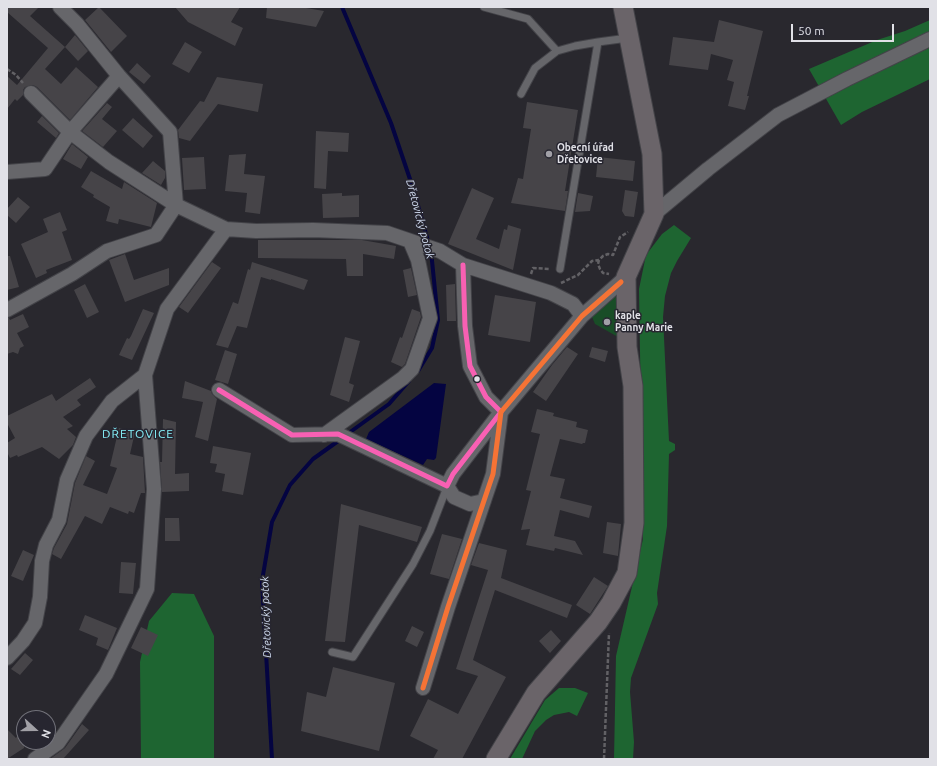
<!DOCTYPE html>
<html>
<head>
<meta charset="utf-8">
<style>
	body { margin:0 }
	#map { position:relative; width:937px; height:766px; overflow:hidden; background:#29282e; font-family:Ubuntu,sans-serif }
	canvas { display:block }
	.frame { position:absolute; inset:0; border:8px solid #e1e1e7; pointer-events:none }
	.north { position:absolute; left:16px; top:710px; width:40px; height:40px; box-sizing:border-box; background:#272630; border:1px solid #717179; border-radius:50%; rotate:111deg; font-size:11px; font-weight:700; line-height:16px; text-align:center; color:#e1e1e7 }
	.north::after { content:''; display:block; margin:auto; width:14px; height:18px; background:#a1a0a6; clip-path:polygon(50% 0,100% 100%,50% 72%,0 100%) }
	.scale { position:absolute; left:791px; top:24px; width:103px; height:18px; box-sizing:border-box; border:2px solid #e1e1e7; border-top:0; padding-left:5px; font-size:12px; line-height:14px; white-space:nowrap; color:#e1e1e7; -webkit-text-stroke:3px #272630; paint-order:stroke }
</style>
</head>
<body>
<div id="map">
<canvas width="937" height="766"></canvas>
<div class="frame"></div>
<div class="north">N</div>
<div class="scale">50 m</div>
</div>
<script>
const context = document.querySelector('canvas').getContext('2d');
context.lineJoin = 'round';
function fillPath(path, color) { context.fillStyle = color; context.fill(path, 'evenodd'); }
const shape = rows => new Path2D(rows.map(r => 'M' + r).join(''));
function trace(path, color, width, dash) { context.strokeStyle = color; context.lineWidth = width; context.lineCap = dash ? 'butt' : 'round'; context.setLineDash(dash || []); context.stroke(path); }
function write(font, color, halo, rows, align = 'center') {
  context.font = font + ' Ubuntu,sans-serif'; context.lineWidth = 3; context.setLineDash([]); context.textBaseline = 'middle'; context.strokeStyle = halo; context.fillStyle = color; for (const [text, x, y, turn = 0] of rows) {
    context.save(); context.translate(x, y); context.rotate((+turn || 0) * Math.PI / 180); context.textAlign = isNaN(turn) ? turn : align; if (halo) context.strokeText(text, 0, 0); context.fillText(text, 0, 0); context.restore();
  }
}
fillPath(shape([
	[616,296,618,337,595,324,592,317]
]), '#194d27');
fillPath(shape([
	[930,20,930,79,862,112,841,125,809,69,877,40,905,31],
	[674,225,691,238,677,261,671,273,665,296,663,317,669,441,675,444,675,450,669,454,667,526,657,593,658,604,631,678,630,692,634,742,633,759,614,759,616,656,643,539,639,289,646,255,662,234],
	[172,593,194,594,214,636,214,759,141,759,140,662,149,621],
	[559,688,575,688,588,693,577,716,569,712,554,715,546,720,535,731,522,759,510,759,545,700]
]), '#1e6531');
fillPath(shape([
	[434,383,446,384,436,458,434,460,427,459,423,465,366,439,369,432]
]), '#040441');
trace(shape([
	[342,7,391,123,414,191,429,245],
	[418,371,432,348,438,320,431,251],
	[346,435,389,404,409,381],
	[272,759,262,581,272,522,290,485,313,459,341,439]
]), '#040441', 4);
fillPath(shape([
	[7,7,39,7,30,16,65,47,45,69,61,84,76,67,98,87,70,120,37,87,33,85,25,87,23,90,23,95,17,101,15,99,7,109,7,76,17,85,48,48,7,12],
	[99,7,127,36,111,52,85,20],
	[175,7,240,7,231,22,243,28,235,46,188,22],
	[267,7,300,7,324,11,316,27,266,18],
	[719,20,763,31,747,96,749,96,745,110,728,106,734,82,727,80,733,60,711,54,708,70,669,65,673,37,714,42],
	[75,35,88,51,78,61,65,47],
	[185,42,202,52,189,73,172,64],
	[137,63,151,76,144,84,129,72],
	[217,77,263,84,258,112,218,104,190,141,179,138,178,130,200,101,204,102],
	[527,102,578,110,565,191,568,191,565,211,511,203,518,178,523,179,531,129,523,128],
	[107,103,112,107,102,119,117,131,103,147,82,131],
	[42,116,59,133,56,138,37,122],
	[133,118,153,136,143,148,122,130],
	[316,131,349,133,348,152,328,151,326,189,314,188],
	[72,144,88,157,81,169,63,159],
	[246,154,244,174,265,176,260,214,245,212,247,193,225,191,229,155],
	[204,157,206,189,184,190,182,158],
	[598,157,635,161,633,181,596,177],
	[153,161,165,171,165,178,161,185,142,173],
	[91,171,122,189,124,182,157,203,151,227,119,219,118,224,106,221,110,207,93,197,94,195,81,187],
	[472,188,494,198,476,239,499,249,504,229,507,230,508,225,521,229,513,270,448,244],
	[625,190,638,192,634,217,625,216,622,211],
	[342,193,342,196,359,195,359,217,323,218,322,194],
	[578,193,593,196,590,211,575,212],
	[18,197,30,207,16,223,7,215,7,209],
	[60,212,67,230,62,232,72,260,46,270,47,273,36,278,21,244,48,232,43,219],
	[258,240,362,240,396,246,394,259,363,254,363,276,347,276,346,259,258,258],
	[125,254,134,280,169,268,169,285,125,302,109,260],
	[7,256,10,256,19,287,7,290],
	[212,262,221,268,188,313,179,307],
	[252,262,308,280,304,290,271,279,271,280,261,277,247,328,237,326,228,348,216,345,233,302,238,304,248,269,250,270],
	[411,268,417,295,408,297,403,270],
	[85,284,99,312,87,318,74,290],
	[455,284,456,321,447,321,446,285],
	[495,295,536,302,530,342,488,335],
	[143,309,154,313,132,360,119,355,127,338,129,339,131,336],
	[412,309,420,312,421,317,405,364,402,367,391,362,400,337,402,338],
	[23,314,29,327,17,333,24,346,20,348,18,354,13,352,7,354,7,318,9,318,10,320],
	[345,337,360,341,349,383,354,385,349,402,330,395],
	[567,347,578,354,546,401,533,392,552,365],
	[592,347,608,351,605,362,589,357],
	[225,350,237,354,228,384,215,380],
	[90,378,96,387,77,400,81,405,63,417,73,426,67,429,76,437,73,445,59,459,42,447,18,457,17,455,10,458,7,452,7,443,15,438,7,423,7,416,52,394,56,401],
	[185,381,211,391,212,394,217,399,208,441,195,437,203,402,182,398],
	[537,409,554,413,553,416,577,422,576,427,588,430,585,443,583,443,582,444,560,439,550,476,565,479,560,498,592,506,589,518,560,510,554,536,575,541,583,555,555,548,554,551,526,545,530,529,521,530,531,491,526,490,540,434,531,432],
	[163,419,176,422,175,474,189,473,189,491,162,492,160,462,162,462],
	[119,428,135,432,130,454,143,457,145,493,141,493,134,513,129,511,128,514,110,507,102,524,85,516,61,559,52,554,54,548,67,524,75,483,86,456,95,461,83,485,107,494,117,468,110,466],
	[213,446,251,453,243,495,222,491,225,474,215,472,217,464,210,463],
	[341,504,422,527,417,542,359,525,345,642,325,641],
	[165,518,179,518,180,541,165,541],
	[607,522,621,524,618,556,603,553],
	[442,534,462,539,449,579,430,574],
	[479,543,507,550,501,578,572,605,567,618,495,590,473,660,506,677,462,759,433,759,438,750,410,736,428,699,458,714,478,676,456,669,488,570,471,565],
	[23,550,34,555,23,581,11,576],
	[121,562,136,563,133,594,119,593],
	[594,577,608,586,590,614,576,605],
	[85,615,117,628,108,650,96,645,98,638,79,630],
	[412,626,424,632,417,647,405,641],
	[141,627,158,635,148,656,131,648],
	[551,630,561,641,550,653,539,641],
	[25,653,33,660,20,675,11,669],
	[333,667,395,683,379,751,301,731,307,692,326,697],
	[82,724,89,730,63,759,50,759,65,748],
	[24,727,24,748,7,759,7,729,16,738]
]), '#464448');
const service = shape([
	[484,7,528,19,557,51],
	[521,94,535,68,557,51,575,46,598,42],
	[560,269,598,42,628,38],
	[332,652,353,657,413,564,430,531,447,487]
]);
const minor = shape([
	[60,7,77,24,119,76,170,132,176,205],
	[31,93,70,132,109,162,176,205],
	[7,172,45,169,70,132,119,76],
	[654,214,708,169,778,115,847,79,930,39],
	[7,310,72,274,107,251,156,235,176,205,226,229,256,231,313,230,387,233,440,251,463,265,551,293,573,304,582,316],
	[219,390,292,435,338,434,447,486,453,474,501,412,486,397,470,366,465,326,463,265],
	[324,435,403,378,412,369,430,318,418,260,410,241],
	[447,486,454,497,470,504,484,501],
	[7,658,23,641,35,623,40,597,42,561,46,545,59,520,67,480,86,436,112,401,145,375],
	[423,688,448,607,493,474,501,412,582,316,626,277],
	[35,759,58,743,106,674,147,589,154,489,145,375,167,309,226,229]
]);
const secondary = shape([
	[496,759,536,693,598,622,611,603,627,573,634,523,633,386,627,347,626,277,654,214,652,154,623,7]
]);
trace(service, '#434348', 9);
trace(minor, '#434348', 16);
trace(secondary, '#434348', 21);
trace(shape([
	[7,69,16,75,23,83],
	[599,260,598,264,600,269,603,273,609,274],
	[531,274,533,268,550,269],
	[561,283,578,275,592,261,599,260,603,256,608,254,613,255,620,237,628,232],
	[604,759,609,633]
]), '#626165', 2.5, [4, 2]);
trace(service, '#66666a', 7);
trace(minor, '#66666a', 14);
trace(secondary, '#6a6469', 19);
trace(shape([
	[219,390,292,435,338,434,447,486,453,474,501,412,486,397,470,366,465,326,463,265]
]), '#f860b3', 5);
trace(shape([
	[423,688,448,607,493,474,501,412,582,316,621,282]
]), '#f57335', 5);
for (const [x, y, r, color] of [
	[549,154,4,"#a1a0a6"],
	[607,322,4,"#a1a0a6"],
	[477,379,3.5,"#e1e1e7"]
]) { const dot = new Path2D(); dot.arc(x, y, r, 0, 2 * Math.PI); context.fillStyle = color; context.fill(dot); trace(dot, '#272630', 1.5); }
write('bold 10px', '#e1e1e7', '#272630', [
	["Obecní úřad",557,148],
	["Dřetovice",557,160],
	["kaple",615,316],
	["Panny Marie",615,328]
], 'left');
write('italic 11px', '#d2ddf2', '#272630', [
	["Dřetovický potok",420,219,75],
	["Dřetovický potok",266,617,-92]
]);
context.letterSpacing = '1px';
write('12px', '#86f2fb', '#272630', [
	["DŘETOVICE",138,434]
]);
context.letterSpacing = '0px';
</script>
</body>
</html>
